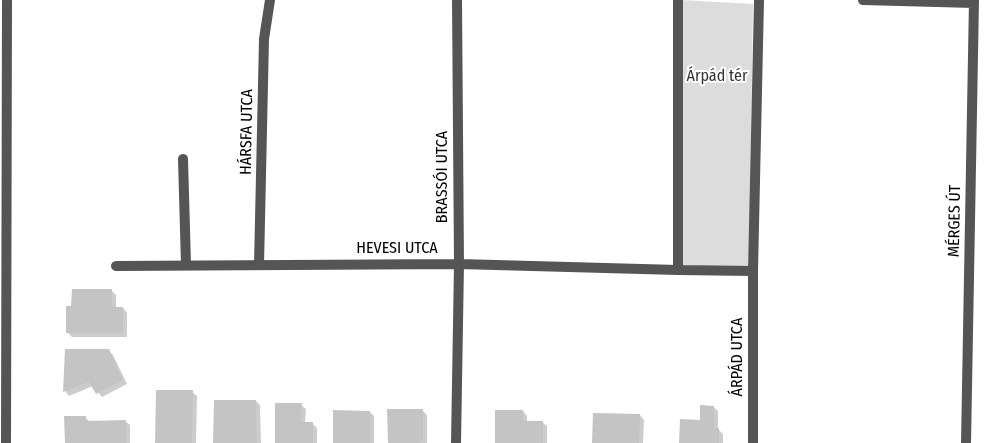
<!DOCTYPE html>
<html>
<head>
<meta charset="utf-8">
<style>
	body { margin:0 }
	canvas { display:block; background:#fff }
</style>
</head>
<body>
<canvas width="995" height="443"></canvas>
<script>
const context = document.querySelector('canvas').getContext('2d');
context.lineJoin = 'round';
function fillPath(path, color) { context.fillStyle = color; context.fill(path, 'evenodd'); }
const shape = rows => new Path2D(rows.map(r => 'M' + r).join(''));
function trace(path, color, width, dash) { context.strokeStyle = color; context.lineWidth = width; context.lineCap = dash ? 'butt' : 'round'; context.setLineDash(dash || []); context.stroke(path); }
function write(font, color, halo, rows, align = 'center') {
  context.font = font + ' "Fira Sans Condensed",sans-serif'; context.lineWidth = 4; context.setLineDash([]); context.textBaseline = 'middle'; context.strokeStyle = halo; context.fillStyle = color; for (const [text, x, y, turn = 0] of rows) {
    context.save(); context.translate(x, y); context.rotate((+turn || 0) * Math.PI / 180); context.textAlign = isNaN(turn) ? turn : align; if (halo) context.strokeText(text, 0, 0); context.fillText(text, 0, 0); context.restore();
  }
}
fillPath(shape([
	[682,0,753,4,749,268,681,267]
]), '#dcdcdc');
fillPath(shape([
	[112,291,116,295,116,308,123,308,127,313,127,337,72,337,67,332],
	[108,351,113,355,127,384,102,397,93,386,69,396,65,391],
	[192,392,197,396,196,443,156,443],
	[256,401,260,405,261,443,215,443],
	[301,405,306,409,305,423,312,423,317,428,317,443,277,443],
	[713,407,718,411,718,429,723,434,723,443,681,443],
	[422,410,427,415,427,443,389,443],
	[523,411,527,416,527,422,542,422,547,426,547,443,497,443],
	[370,412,374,416,374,443,334,443],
	[640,415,644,420,643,443,593,443],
	[85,417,90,422,125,421,130,425,130,443,66,443]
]), '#0003');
fillPath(shape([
	[72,289,112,289,112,307,123,307,123,333,66,333,66,306,71,306],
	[65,349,109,349,123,380,96,394,89,382,63,392],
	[156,390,193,390,192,443,155,443],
	[214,400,256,400,257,443,213,443],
	[275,403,302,403,301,422,313,422,313,443,275,443],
	[700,405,714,406,714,428,719,428,719,443,679,443,680,419,700,420],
	[387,409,423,409,423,439,419,443,388,443],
	[333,410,370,411,370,443,333,443],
	[495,410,523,410,523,421,543,421,543,443,495,443],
	[593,413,640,414,639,443,592,443],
	[64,416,86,416,86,421,126,420,126,443,65,443]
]), '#c4c4c4');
trace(shape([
	[863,0,974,3],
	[183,159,186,265],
	[259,265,264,39,270,0],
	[116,266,459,264,678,270,753,271],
	[678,270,678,0],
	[6,443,7,0],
	[456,443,459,264,457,0],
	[753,443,753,271,759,0],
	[966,443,974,0]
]), '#555', 10);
write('16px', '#333', '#fff', [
	["Árpád tér",717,77]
]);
write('16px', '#000', '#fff', [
	["HÁRSFA UTCA",247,132,-89],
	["BRASSÓI UTCA",443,177,-90],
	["MÉRGES ÚT",955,221,-89],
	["HEVESI UTCA",397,249],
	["ÁRPÁD UTCA",738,357,-90]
]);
</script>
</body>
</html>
